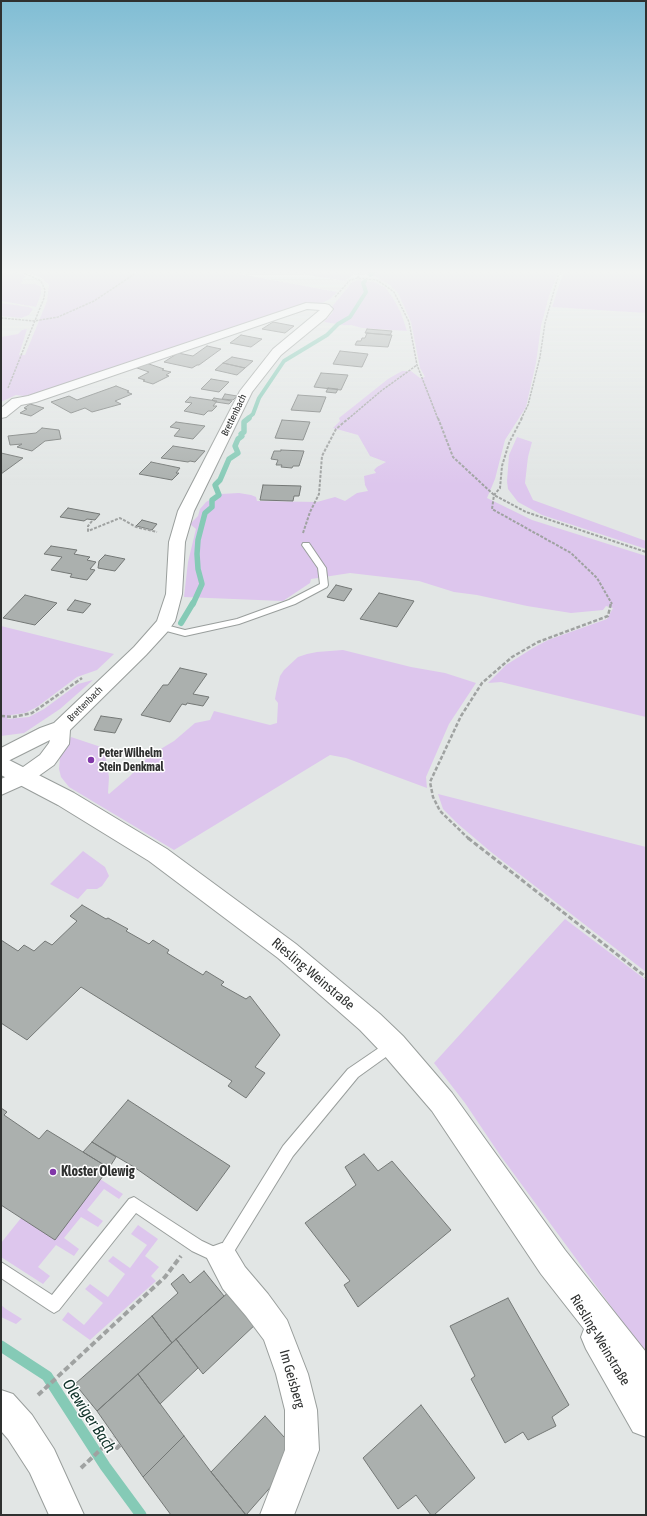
<!DOCTYPE html>
<html>
<head>
<meta charset="utf-8">
<style>
	body { margin:0 }
	#map { position:relative; width:647px; height:1516px; overflow:hidden; background:#e2e6e5; font-family:"Asap Condensed",sans-serif }
	canvas { display:block }
	.frame { position:absolute; inset:0; border:2px solid #2f3130; pointer-events:none }
</style>
</head>
<body>
<div id="map">
<canvas width="647" height="1516"></canvas>
<div class="frame"></div>
</div>
<script>
const context = document.querySelector('canvas').getContext('2d');
context.lineJoin = 'round';
function fillPath(path, color) { context.fillStyle = color; context.fill(path, 'evenodd'); }
const shape = rows => new Path2D(rows.map(r => 'M' + r).join(''));
function trace(path, color, width, dash) { context.strokeStyle = color; context.lineWidth = width; context.lineCap = dash ? 'butt' : 'round'; context.setLineDash(dash || []); context.stroke(path); }
function write(font, color, halo, rows, align = 'center') {
  context.font = font + ' "Asap Condensed",sans-serif'; context.lineWidth = 3; context.setLineDash([]); context.textBaseline = 'middle'; context.strokeStyle = halo; context.fillStyle = color; for (const [text, x, y, turn = 0] of rows) {
    context.save(); context.translate(x, y); context.rotate((+turn || 0) * Math.PI / 180); context.textAlign = isNaN(turn) ? turn : align; if (halo) context.strokeText(text, 0, 0); context.fillText(text, 0, 0); context.restore();
  }
}
fillPath(shape([
	[1,273,23,274,26,277,23,279,21,284,36,284,41,287,41,294,36,307,1,301],
	[29,273,234,273,337,292,330,299,320,304,37,393,24,396,16,395,1,402,1,337,18,334,22,330,27,329,19,355,25,355,47,301,49,285,40,277],
	[297,273,355,273,345,281],
	[363,273,558,273,549,296,541,326,536,363,526,407,505,440,495,479,487,498,532,520,646,556,646,717,501,682,488,683,506,665,533,648,548,640,607,619,613,608,606,606,603,610,571,613,527,606,477,595,454,592,419,581,350,573,311,579,310,583,283,601,184,597,188,562,196,529,190,524,198,516,200,509,206,502,221,494,239,493,251,495,256,497,257,501,317,502,335,497,345,501,357,493,368,491,365,485,364,476,376,473,374,470,377,467,386,462,370,456,358,435,333,428,340,421,339,418,388,379,402,371,411,371,420,378,425,377,420,368,411,322,398,293,390,285,376,277,367,275],
	[563,273,646,273,646,313,552,307],
	[357,280,374,282,385,287,393,298,401,313,407,331,362,328,351,325,343,325,324,322,333,312,331,308,352,282],
	[1,303,29,307,33,309,29,315,21,318,1,316],
	[517,437,532,442,528,457,525,483,533,500,646,541,646,549,542,515,518,502,508,489,507,481,509,455],
	[1,626,114,654,97,670,77,677,37,707,25,713,11,715,7,719,29,717,44,709,78,684,93,680,60,709,24,733,1,736],
	[343,650,411,667,445,673,476,683,449,724,426,777,427,788,346,758,330,755,174,850,69,787,61,777,59,769,60,758,71,737,104,748,109,777,108,793,109,794,130,776,149,756,174,741,195,723,210,720,214,711,270,725,277,723,278,703,275,699,276,693,280,676,284,670,298,657,307,654,317,652],
	[438,794,646,847,646,972,491,852,458,824,443,809],
	[83,851,105,867,109,876,102,886,97,889,87,889,78,899,50,884],
	[565,919,646,980,646,1354,500,1155,465,1103,434,1063],
	[100,1179,123,1194,119,1199,104,1189,87,1210,103,1221,98,1227,81,1217,64,1238,79,1249,74,1256,56,1245,38,1267,50,1276,43,1284,1,1257,1,1243,21,1218],
	[138,1225,158,1239,145,1256,159,1267,151,1276,156,1281,90,1340,62,1320,68,1312,84,1325,103,1303,85,1289,90,1284,108,1297,125,1274,108,1261,113,1256,130,1268,147,1245,131,1234],
	[1,1305,6,1309,22,1319,16,1324,1,1317]
]), '#ddc6ed');
trace(shape([
	[370,275,373,273],
	[247,419,253,414,259,398,284,361,327,335,338,324,350,317,366,292,363,283,365,281]
]), '#85cab6', 4);
trace(shape([
	[193,604,202,584,198,569,197,554,198,540,205,513,212,507,212,500,219,495,215,485,220,480,229,459,238,453,235,446,238,439,242,436,241,434,244,432,244,422,249,418]
]), '#85cab6', 5.5);
trace(shape([
	[181,623,193,603]
]), '#85cab6', 6);
trace(shape([
	[1,1346,47,1376,105,1466,141,1515]
]), '#85cab6', 11);
const building = shape([
	[273,322,294,326,285,333,262,329,273,322],
	[367,329,392,331,390,335,365,333,367,329],
	[367,333,390,335,392,335,388,347,355,345,357,341,361,341,362,338,365,338,367,333],
	[241,335,262,339,251,347,230,343,241,335],
	[207,346,221,349,199,365,197,365,192,368,164,362,178,353,193,356,207,346],
	[340,351,368,354,362,367,333,364,340,351],
	[232,357,253,361,245,368,223,363,232,357],
	[146,363,164,369,162,370,171,372,166,375,169,376,153,384,143,381,145,380,138,378,149,372,134,367,146,363],
	[223,363,245,368,237,375,215,370,223,363],
	[321,373,348,375,341,390,314,387,321,373],
	[211,379,229,382,219,392,201,389,211,379],
	[116,386,129,391,127,392,132,394,115,401,121,404,92,412,85,408,71,413,51,402,69,396,77,400,116,386],
	[328,388,338,389,336,393,326,392,328,388],
	[225,394,237,396,233,400,222,399,225,394],
	[298,395,326,397,320,412,291,410,298,395],
	[190,397,217,401,213,406,217,406,212,411,208,411,204,415,184,411,192,403,185,402,190,397],
	[214,398,232,401,229,404,216,402,212,400,214,398],
	[30,404,44,408,31,416,20,413,27,409,24,408,30,404],
	[282,420,310,422,303,440,275,438,282,420],
	[176,422,205,426,193,439,174,436,180,429,170,427,176,422],
	[42,428,59,430,61,439,45,441,32,451,17,447,22,444,10,445,8,436,36,433,42,428],
	[173,446,205,451,195,462,190,461,188,462,161,458,173,446],
	[281,450,304,451,299,466,293,466,292,468,281,467,282,465,276,465,278,460,271,459,274,451,281,451,281,450],
	[1,453,23,458,1,474,1,453],
	[151,462,180,468,176,473,179,473,172,480,139,474,151,462],
	[263,485,301,486,299,496,294,496,293,501,260,500,263,485],
	[68,508,100,514,95,520,87,519,84,521,60,517,68,508],
	[142,520,157,524,152,530,136,526,142,520],
	[51,546,77,550,74,554,90,557,87,560,96,562,90,569,95,570,87,580,70,577,72,574,51,570,62,557,44,554,51,546],
	[105,555,125,559,115,571,98,568,99,561,105,555],
	[336,585,352,589,344,601,327,597,336,585],
	[379,593,414,601,397,627,360,619,379,593],
	[25,595,57,603,35,625,3,618,25,595],
	[75,600,91,604,83,613,67,610,75,600],
	[180,668,207,674,193,694,209,697,203,706,187,703,186,705,182,704,170,722,141,715,163,685,168,685,180,668],
	[101,716,122,719,115,733,94,730,101,716],
	[82,905,106,919,108,918,128,929,126,931,149,944,153,940,169,950,167,953,203,975,206,971,224,982,221,985,246,999,250,996,280,1035,255,1067,265,1073,246,1098,228,1086,232,1081,81,987,27,1040,1,1023,1,940,18,951,24,945,34,951,45,941,52,945,77,921,70,916,82,905],
	[128,1100,230,1166,197,1211,134,1167,92,1142,128,1100],
	[1,1108,7,1112,4,1115,39,1139,47,1130,109,1168,55,1240,1,1205,1,1108],
	[92,1142,116,1157,109,1168,83,1152,92,1142],
	[364,1154,378,1171,392,1161,451,1230,358,1307,344,1285,350,1281,305,1223,356,1185,345,1167,364,1154],
	[204,1271,224,1296,172,1343,152,1316,178,1293,171,1284,183,1274,190,1283,204,1271],
	[231,1290,258,1322,203,1374,176,1339,231,1290],
	[508,1298,569,1405,552,1417,556,1426,528,1440,523,1432,505,1443,471,1379,475,1376,450,1326,508,1298],
	[152,1316,172,1343,97,1411,75,1384,152,1316],
	[176,1339,198,1368,160,1404,138,1374,176,1339],
	[138,1374,184,1436,143,1477,97,1411,138,1374],
	[421,1405,475,1478,434,1515,431,1515,416,1495,398,1509,363,1458,421,1405],
	[265,1416,294,1448,282,1474,246,1515,211,1472,265,1416],
	[184,1436,211,1472,246,1515,171,1515,143,1477,184,1436]
]);
fillPath(building, '#abb0ae');
trace(building, '#747876', 1);
const service = shape([
	[303,543,309,543,326,568,328,585,327,587,295,604,239,624,185,636,159,629,158,627,162,624,185,630,237,619,289,600,320,584,318,568,302,545,303,543],
	[392,1039,397,1041,398,1045,397,1049,358,1077,293,1156,227,1263,222,1265,192,1251,136,1213,59,1310,54,1313,49,1310,1,1278,1,1262,52,1295,129,1199,134,1197,202,1241,219,1249,283,1146,348,1069,392,1039]
]);
const minor = shape([
	[306,303,325,304,329,305,333,309,326,318,281,355,252,392,194,511,185,542,182,594,175,621,168,631,146,655,70,730,69,744,54,765,30,782,1,795,1,779,16,772,40,755,49,743,50,740,8,761,1,763,1,748,40,728,54,723,134,647,157,621,166,594,169,542,178,511,240,391,273,349,320,310,307,309,36,402,21,405,6,417,1,418,1,408,12,399,28,396,306,303],
	[222,1243,233,1247,245,1267,268,1294,287,1320,308,1374,317,1410,319,1450,294,1515,260,1515,285,1450,285,1410,276,1374,264,1340,246,1316,223,1289,207,1258,211,1247,222,1243],
	[1,1390,13,1394,32,1415,54,1449,84,1515,49,1515,30,1473,8,1439,1,1431,1,1390]
]);
const secondary = shape([
	[1,757,9,760,74,793,167,849,296,944,380,1014,403,1036,452,1093,565,1250,646,1352,646,1437,633,1432,586,1349,581,1337,584,1329,541,1274,432,1111,383,1054,360,1030,278,958,149,861,58,805,1,775,1,757]
]);
trace(service, '#999e9c', 2);
trace(minor, '#999e9c', 2);
trace(secondary, '#999e9c', 2);
trace(shape([
	[358,278,359,273],
	[335,297,350,280,358,278,377,280,394,292,409,322,417,365,438,419],
	[1,318,34,321,58,317,94,301,136,273],
	[8,388,44,298,45,290,41,281,24,273],
	[348,419,381,391,417,365],
	[521,419,528,405,540,357,545,323,559,273]
]), '#9fa2a1', 1.5, [2.5, 1]);
trace(shape([
	[438,418,453,457,494,495,526,512,646,552],
	[522,418,509,443,502,466,500,488,494,495,492,509,571,553,597,578,612,604],
	[92,521,88,526,88,531,120,518,136,527,157,532],
	[303,533,310,512,319,494,322,456,336,429,349,418]
]), '#9fa2a1', 2, [3, 1.5]);
trace(shape([
	[1,716,13,717,32,713,82,678],
	[469,839,440,811,433,797,430,782,461,716,482,683,512,657,538,642,608,616,611,603]
]), '#9fa2a1', 2.5, [4, 2]);
trace(shape([
	[468,838,646,977]
]), '#9fa2a1', 3, [5, 2.5]);
trace(shape([
	[38,1395,165,1277,181,1256],
	[110,1440,117,1448,120,1445],
	[81,1468,114,1437]
]), '#9fa2a1', 4, [6, 3]);
fillPath(service, '#fff');
fillPath(minor, '#fff');
fillPath(secondary, '#fff');
const sky = context.createLinearGradient(0, 0, 0, 485);
sky.addColorStop(0, '#80bdd4');
sky.addColorStop(0.56, '#f2f4f3');
sky.addColorStop(1, '#f2f4f300');
context.fillStyle = sky;
context.fillRect(0, 0, 647, 485);
for (const [x, y, r, color] of [
	[91,760,4,"#8237a9"],
	[53,1172,4,"#8237a9"]
]) { const dot = new Path2D(); dot.arc(x, y, r, 0, 2 * Math.PI); context.fillStyle = color; context.fill(dot); trace(dot, '#fff', 1.5); }
write('10px', '#2f3130', '#fff', [
	["Brettenbach",234,415,-64],
	["Brettenbach",85,704,-45]
]);
write('bold 12px', '#2f3130', '#fff', [
	["Peter Wilhelm",99,753],
	["Stein Denkmal",99,767]
], 'left');
write('14px', '#2f3130', '#fff', [
	["Riesling-Weinstraße",313,974,40],
	["Riesling-Weinstraße",600,1340,59],
	["Im Geisberg",292,1379,74]
]);
write('bold 14px', '#2f3130', '#fff', [
	["Kloster Olewig",61,1172]
], 'left');
write('italic 16px', '#11332a', '#fff', [
	["Olewiger Bach",89,1416,57]
]);
</script>
</body>
</html>
